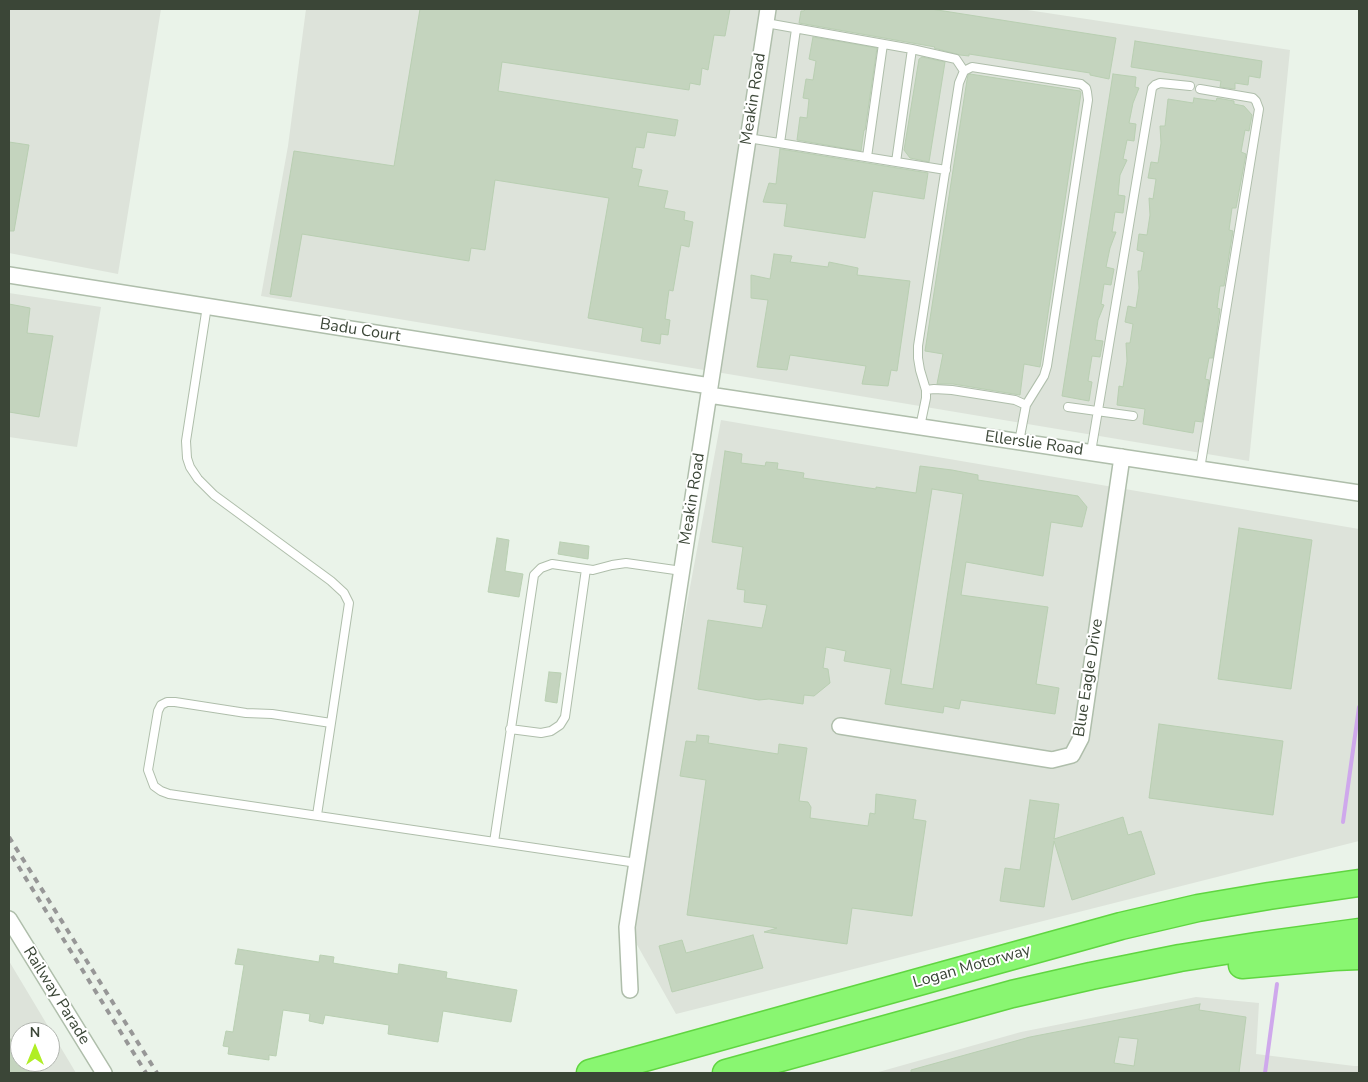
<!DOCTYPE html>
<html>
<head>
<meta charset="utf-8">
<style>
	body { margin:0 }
	#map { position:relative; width:1368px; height:1082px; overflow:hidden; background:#eaf3e9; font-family:"Nunito Sans",sans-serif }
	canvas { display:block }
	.frame { position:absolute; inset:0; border:10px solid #3b4637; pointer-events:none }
	.north { position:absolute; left:10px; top:1022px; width:50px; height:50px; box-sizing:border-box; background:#fff; border:1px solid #b1b5af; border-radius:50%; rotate:0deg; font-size:14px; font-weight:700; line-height:20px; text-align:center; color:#3b4637 }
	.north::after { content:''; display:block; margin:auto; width:18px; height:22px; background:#b0ee25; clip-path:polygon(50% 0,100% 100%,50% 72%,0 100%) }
</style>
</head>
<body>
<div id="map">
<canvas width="1368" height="1082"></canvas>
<div class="frame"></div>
<div class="north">N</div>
</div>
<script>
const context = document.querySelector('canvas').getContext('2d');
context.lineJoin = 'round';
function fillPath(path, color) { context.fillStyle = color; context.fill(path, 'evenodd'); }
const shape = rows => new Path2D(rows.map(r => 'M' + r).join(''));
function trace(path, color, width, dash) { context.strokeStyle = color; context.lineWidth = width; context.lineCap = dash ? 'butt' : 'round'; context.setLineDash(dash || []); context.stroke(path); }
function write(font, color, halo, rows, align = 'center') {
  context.font = font + ' "Nunito Sans",sans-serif'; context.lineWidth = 4; context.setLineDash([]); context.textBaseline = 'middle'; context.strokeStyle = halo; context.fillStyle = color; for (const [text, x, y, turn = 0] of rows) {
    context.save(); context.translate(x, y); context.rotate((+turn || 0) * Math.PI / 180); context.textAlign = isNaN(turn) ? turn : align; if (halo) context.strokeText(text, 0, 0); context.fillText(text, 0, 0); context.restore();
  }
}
fillPath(shape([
	[9,9,161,9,118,274,9,253],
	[306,9,1021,9,1290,50,1249,461,261,296,288,146],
	[9,293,101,307,77,447,9,437],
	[721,420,1359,529,1359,841,676,1014,627,927],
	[9,961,76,1073,9,1073],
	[20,1032,50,1032,50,1062,20,1062],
	[1196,997,1259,1003,1256,1054,1354,1066,1359,1066,1359,1073,875,1073,1021,1032]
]), '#dde3da');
trace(shape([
	[1343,822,1359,707],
	[1265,1073,1277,984]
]), '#cfa8ec', 4);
const building = shape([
	[420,9,730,9,725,36,714,35,708,70,702,68,700,85,690,83,689,90,502,62,498,91,678,120,675,136,647,132,644,148,636,147,632,168,642,170,638,186,668,191,664,208,685,212,684,220,693,222,689,247,681,245,673,291,669,290,665,319,670,320,668,335,661,334,660,344,641,341,643,328,588,318,609,198,495,180,485,250,471,248,469,261,302,234,291,297,270,294,294,151,394,166,420,9],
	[805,9,931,9,1116,38,1109,79,1090,75,1090,73,969,54,969,56,960,55,934,48,935,47,799,23,801,11,804,11,805,9],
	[813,37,877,48,865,130,864,130,861,151,797,140,800,117,807,118,809,99,803,98,806,79,813,80,816,61,809,59,813,37],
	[1135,41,1262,61,1260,78,1249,76,1248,85,1235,83,1235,89,1220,87,1221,81,1131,67,1135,41],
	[922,57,945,62,929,162,910,158,904,150,919,59,922,57],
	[970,74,1080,91,1081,93,1040,367,1024,364,1020,395,953,384,937,384,943,354,925,351,967,80,968,75,970,74],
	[1113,74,1136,77,1135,87,1139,88,1133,103,1129,123,1136,124,1134,141,1127,140,1123,159,1127,160,1120,175,1118,195,1125,196,1123,213,1115,212,1112,232,1116,232,1110,248,1106,267,1114,269,1111,285,1104,284,1101,304,1104,305,1098,320,1095,340,1103,341,1100,357,1092,356,1088,381,1092,382,1089,401,1062,396,1113,74],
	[1194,98,1216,101,1217,98,1234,101,1234,104,1244,106,1252,115,1249,131,1245,130,1241,152,1246,154,1236,208,1232,208,1229,230,1233,231,1224,286,1220,286,1217,308,1220,309,1213,358,1209,358,1205,379,1209,380,1202,422,1195,421,1193,433,1143,424,1145,409,1117,405,1119,386,1123,387,1127,361,1126,343,1130,343,1133,324,1125,322,1128,306,1136,308,1139,288,1138,271,1141,271,1144,252,1137,250,1139,234,1147,235,1150,215,1149,198,1153,199,1156,179,1148,178,1151,162,1158,163,1161,143,1160,126,1165,126,1168,99,1193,103,1194,98],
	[9,142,29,145,14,231,9,231,9,142],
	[780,149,928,173,924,199,873,191,865,238,784,226,787,204,763,202,769,183,776,184,780,149],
	[774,254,792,256,790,262,828,267,829,262,858,268,857,275,910,281,897,371,891,370,888,386,862,384,866,366,790,355,787,370,757,367,768,300,751,298,751,275,770,279,774,254],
	[9,304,30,308,27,333,53,336,39,417,9,412,9,304],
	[725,451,742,454,741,463,765,466,766,462,778,463,777,469,804,473,803,478,876,489,876,487,916,493,920,466,952,470,978,475,978,480,1078,496,1087,507,1082,527,1051,522,1043,576,966,562,961,595,1048,607,1036,684,1059,688,1055,714,961,700,959,709,944,706,943,713,885,704,891,669,844,661,846,651,826,647,823,668,828,669,830,683,814,696,804,695,803,704,769,699,759,700,698,689,708,620,762,628,767,605,744,602,745,590,737,589,743,547,712,542,725,451],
	[932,489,963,494,933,689,901,684,932,489],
	[1239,528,1312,540,1291,689,1218,679,1239,528],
	[497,538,509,540,505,571,523,574,519,597,488,592,497,538],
	[560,542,589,546,588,559,558,554,560,542],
	[549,672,561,673,557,703,545,701,549,672],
	[1159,724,1283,741,1273,815,1149,798,1159,724],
	[697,735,709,736,708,743,778,754,779,744,807,748,799,801,808,802,811,807,810,818,868,826,870,813,875,814,876,794,916,800,913,819,926,821,912,916,852,908,847,944,764,932,777,928,687,915,706,780,680,776,686,741,696,742,697,735],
	[1030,800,1059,804,1054,839,1123,817,1128,835,1141,831,1155,874,1072,900,1054,841,1044,907,1000,901,1005,868,1020,870,1030,800],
	[753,935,763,968,672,992,659,946,682,940,686,953,753,935],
	[238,949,319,962,320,955,334,957,333,963,398,974,399,964,447,972,446,978,517,990,511,1022,443,1011,438,1042,388,1034,389,1025,325,1015,323,1024,309,1021,310,1014,283,1010,276,1056,269,1055,269,1060,228,1054,229,1047,223,1046,226,1031,233,1032,244,965,235,964,238,949],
	[1200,1004,1199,1010,1246,1017,1239,1073,911,1073,911,1070,1030,1037,1200,1004],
	[1119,1037,1138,1039,1134,1066,1114,1063,1119,1037],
	[9,1037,20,1055,20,1062,25,1062,32,1073,9,1073,9,1037]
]);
fillPath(building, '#c4d4be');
trace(building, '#b9cfb2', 1);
const lane = shape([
	[766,23,912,49,956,59,964,71],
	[1200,89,1253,98,1256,101,1259,109,1200,469],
	[748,138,946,170],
	[780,143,796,29],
	[867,157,883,44],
	[896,162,912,49],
	[207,306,186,441,187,458,190,467,198,479,214,495,331,581,344,593,349,603,331,723],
	[926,390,934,389,952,390,1015,400,1026,405],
	[1068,407,1133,416],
	[920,427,926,398,926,390,920,370,918,358,918,346,959,83,964,71,972,67,1081,84,1086,88,1087,92,1088,100,1047,366,1044,376,1026,405,1019,442],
	[1091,452,1152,88,1155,85,1160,83,1190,86],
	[510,729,541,733,551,731,560,725,565,717,586,569],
	[317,815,331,723,272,714,246,713,175,702,167,702,161,705,158,711,148,770,154,786,161,791,169,794,637,863],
	[494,842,534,575,541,568,552,564,593,570,612,565,626,563,682,571]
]);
const street = shape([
	[9,275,710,386],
	[709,395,1359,493],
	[840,726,1052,760,1072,755,1081,738,1122,457],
	[9,919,104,1073],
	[630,990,627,927,768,9]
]);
const highway = shape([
	[1242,965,1334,957,1359,956],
	[590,1073,1121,926,1198,908,1269,896,1359,883],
	[726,1073,1012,994,1091,976,1180,958,1256,946,1359,932]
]);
trace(lane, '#afbeab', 10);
trace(street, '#afbeab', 18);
trace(highway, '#60d541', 29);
trace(lane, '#fff', 8);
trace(street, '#fff', 15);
trace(highway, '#89f671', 26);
trace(shape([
	[9,837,157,1073],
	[12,856,146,1073]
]), '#979797', 4, [6, 6]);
write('16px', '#3b4637', '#fff', [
	["Meakin Road",754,99,-81],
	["Badu Court",360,331,9],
	["Ellerslie Road",1034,444,8],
	["Meakin Road",693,499,-81],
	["Blue Eagle Drive",1089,678,-81],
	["Logan Motorway",972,967,-16],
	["Railway Parade",56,996,58]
]);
</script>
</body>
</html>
